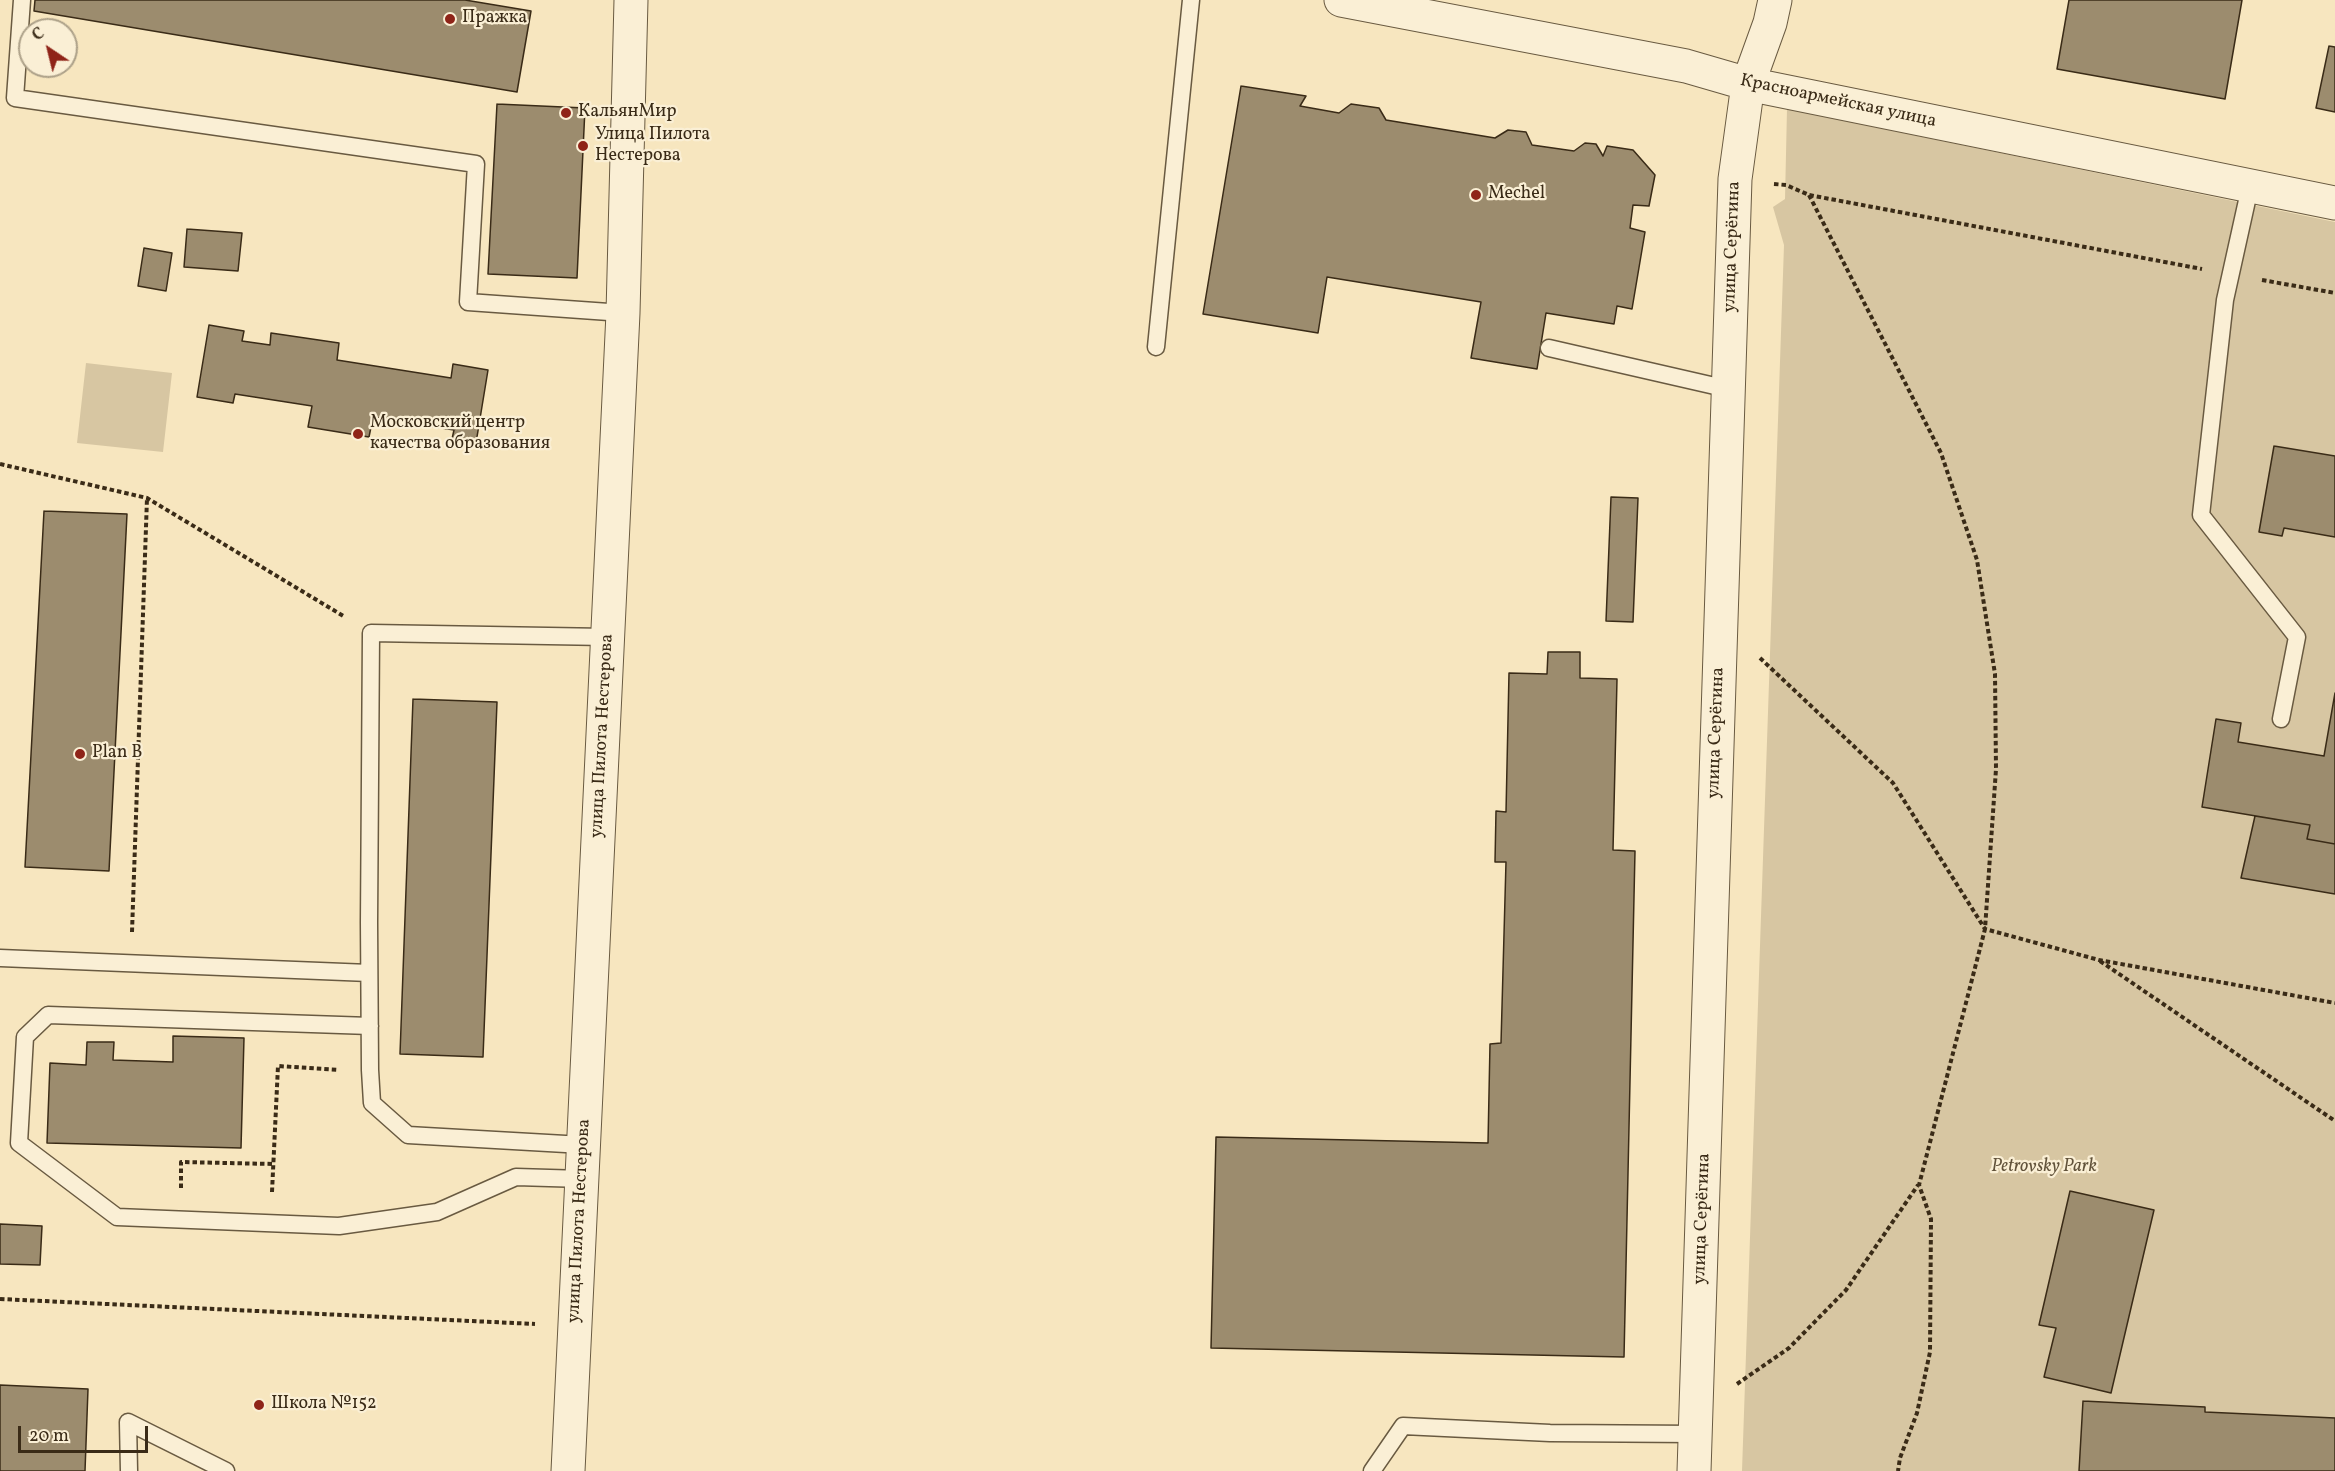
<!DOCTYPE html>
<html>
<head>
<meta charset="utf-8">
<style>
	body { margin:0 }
	#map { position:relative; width:2335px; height:1471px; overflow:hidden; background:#f7e6bf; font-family:Vollkorn,serif }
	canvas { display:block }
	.north { position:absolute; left:18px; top:18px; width:60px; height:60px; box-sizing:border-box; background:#faefd5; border:2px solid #ada189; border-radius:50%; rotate:325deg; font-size:16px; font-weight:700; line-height:24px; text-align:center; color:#3a2b17 }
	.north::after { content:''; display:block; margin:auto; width:21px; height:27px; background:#8f2418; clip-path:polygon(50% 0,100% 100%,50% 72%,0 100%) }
	.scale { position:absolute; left:18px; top:1426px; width:130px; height:27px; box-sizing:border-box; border:3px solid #3a2b17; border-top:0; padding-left:8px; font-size:18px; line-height:21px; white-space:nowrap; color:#3a2b17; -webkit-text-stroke:4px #faefd5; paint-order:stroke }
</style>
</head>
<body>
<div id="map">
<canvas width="2335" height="1471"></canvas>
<div class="north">С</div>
<div class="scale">20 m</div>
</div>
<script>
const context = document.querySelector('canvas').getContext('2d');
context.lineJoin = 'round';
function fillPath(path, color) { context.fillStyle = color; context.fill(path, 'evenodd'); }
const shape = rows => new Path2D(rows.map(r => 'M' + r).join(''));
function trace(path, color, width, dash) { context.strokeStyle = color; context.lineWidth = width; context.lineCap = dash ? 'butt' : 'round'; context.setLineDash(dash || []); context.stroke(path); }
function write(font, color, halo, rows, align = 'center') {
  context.font = font + ' Vollkorn,serif'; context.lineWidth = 4.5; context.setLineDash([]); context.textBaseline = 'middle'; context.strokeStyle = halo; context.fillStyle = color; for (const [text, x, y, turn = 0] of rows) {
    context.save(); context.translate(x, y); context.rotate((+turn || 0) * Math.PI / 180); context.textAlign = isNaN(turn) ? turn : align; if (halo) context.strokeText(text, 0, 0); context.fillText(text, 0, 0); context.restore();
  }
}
fillPath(shape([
	[1787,109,2335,222,2335,1471,1742,1471,1784,245,1773,207,1785,199],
	[86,363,172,373,163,452,77,443]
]), '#d7c6a2');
const building = shape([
	[35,0,465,0,531,11,517,92,34,11,35,0],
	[2069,0,2242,0,2225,99,2057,69,2069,0],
	[2329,46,2335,47,2335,112,2316,108,2329,46],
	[1241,86,1306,96,1300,106,1339,113,1351,104,1379,108,1386,120,1495,138,1508,130,1526,132,1532,145,1574,151,1585,143,1596,144,1603,156,1607,146,1633,150,1655,175,1649,206,1633,205,1630,228,1645,232,1632,309,1617,306,1614,324,1546,313,1537,369,1471,358,1481,302,1327,277,1318,333,1203,314,1241,86],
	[497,104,585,108,577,278,488,274,497,104],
	[187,229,242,233,238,271,184,267,187,229],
	[144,248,172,253,166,291,138,286,144,248],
	[209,325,244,331,242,341,270,345,271,333,339,343,337,360,451,378,453,364,488,370,476,443,452,439,454,430,373,417,369,437,308,427,312,406,235,394,233,403,197,397,209,325],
	[2274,446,2335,456,2335,537,2284,528,2282,536,2259,532,2274,446],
	[1611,497,1638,498,1633,622,1606,621,1611,497],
	[44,511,127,514,109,871,25,867,44,511],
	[1548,652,1580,652,1580,678,1617,679,1613,850,1635,851,1624,1357,1211,1348,1216,1137,1488,1143,1490,1044,1501,1043,1506,862,1495,862,1496,811,1506,812,1509,673,1547,674,1548,652],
	[2335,693,2335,844,2307,839,2310,825,2202,807,2216,719,2241,723,2238,742,2324,756,2335,693],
	[413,699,497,702,483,1057,400,1054,413,699],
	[2255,816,2310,825,2307,839,2335,844,2335,894,2241,878,2255,816],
	[173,1036,244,1038,241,1148,47,1143,50,1063,86,1065,87,1042,114,1042,113,1060,173,1062,173,1036],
	[2070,1191,2154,1210,2111,1393,2044,1377,2056,1328,2039,1325,2070,1191],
	[0,1224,42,1226,40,1265,0,1264,0,1224],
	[0,1385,88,1389,85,1471,0,1471,0,1385],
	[2083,1401,2205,1407,2205,1412,2335,1418,2335,1471,2079,1471,2083,1401]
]);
fillPath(building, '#9c8c6e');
trace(building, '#3a2b17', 1.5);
const service = shape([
	[22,0,15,98,476,164,468,302,623,313],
	[2250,187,2225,300,2201,515,2297,637,2281,719],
	[1156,347,1191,0],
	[1549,348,1728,389],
	[0,958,369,973],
	[370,1026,48,1015,25,1037,19,1143,117,1217,339,1226,437,1212,516,1177,583,1179],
	[583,1145,408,1135,372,1103,370,1070,369,922,371,633,607,637],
	[129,1471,128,1422,226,1471],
	[1372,1471,1403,1426,1550,1433,1696,1434]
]);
const minor = shape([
	[568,1471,623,313,631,0]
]);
const tertiary = shape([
	[1341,0,1686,66,1748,84,2335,203],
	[1694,1471,1735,179,1748,84,1770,23,1775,0]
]);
trace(service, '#695a41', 19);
trace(minor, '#695a41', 35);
trace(tertiary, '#695a41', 35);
trace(shape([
	[1774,184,1786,185,1809,195,2202,269],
	[1809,195,1941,453,1977,560,1995,674,1996,769,1985,929,1919,1185,1931,1219,1930,1352,1917,1413,1900,1458,1898,1471],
	[2262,280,2335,293],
	[0,464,147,498,345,617],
	[1760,658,1893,783,1985,929,2099,960,2335,1003],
	[132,932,147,498],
	[2100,961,2335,1121],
	[181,1188,181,1162,274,1164],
	[272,1192,278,1066,339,1070],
	[0,1299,535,1324],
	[1737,1384,1789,1348,1846,1290,1918,1185]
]), '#3a2b17', 4, [4.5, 3]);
trace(service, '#faefd5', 16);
trace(minor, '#faefd5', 33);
trace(tertiary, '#faefd5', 33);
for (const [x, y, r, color] of [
	[450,19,6,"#8f2418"],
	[566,113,6,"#8f2418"],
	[583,146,6,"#8f2418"],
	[1476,195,6,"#8f2418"],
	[358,434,6,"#8f2418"],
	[80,754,6,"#8f2418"],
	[259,1405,6,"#8f2418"]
]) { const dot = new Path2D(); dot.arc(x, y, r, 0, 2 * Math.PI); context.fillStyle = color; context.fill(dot); trace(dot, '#faefd5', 2); }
write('18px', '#3a2b17', '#faefd5', [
	["Пражка",462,19],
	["КальянМир",578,113],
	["Улица Пилота",595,136],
	["Нестерова",595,157],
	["Mechel",1488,195],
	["Московский центр",370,424],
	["качества образования",370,445],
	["Plan B",92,754],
	["Школа №152",271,1405]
], 'left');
write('18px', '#3a2b17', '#faefd5', [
	["Красноармейская улица",1838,102,12],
	["улица Серёгина",1733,247,-88],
	["улица Серёгина",1717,733,-88],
	["улица Пилота Нестерова",603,736,-87],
	["улица Серёгина",1703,1219,-88],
	["улица Пилота Нестерова",580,1221,-87]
]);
write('italic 18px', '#61523a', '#faefd5', [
	["Petrovsky Park",2044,1168]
]);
</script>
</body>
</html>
